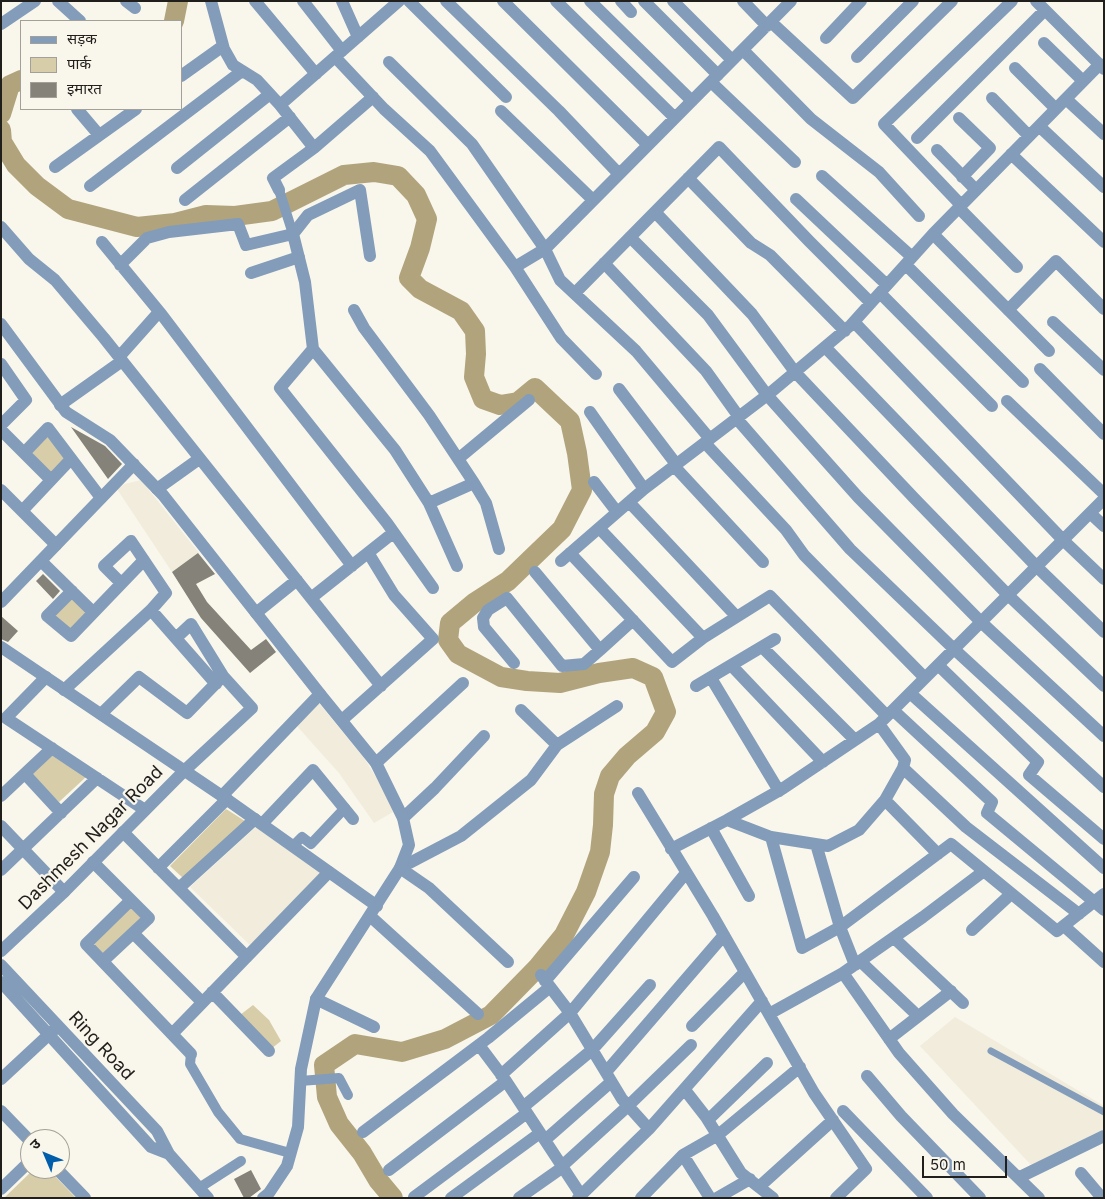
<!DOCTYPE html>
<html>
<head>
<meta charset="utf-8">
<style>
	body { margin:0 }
	#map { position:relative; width:1105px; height:1199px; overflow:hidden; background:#f9f6ec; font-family:Inter,"Noto Sans Devanagari",sans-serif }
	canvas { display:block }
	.frame { position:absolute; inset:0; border:2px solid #201f1b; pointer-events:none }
	.legend { position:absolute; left:20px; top:20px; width:162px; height:90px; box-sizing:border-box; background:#f9f6ec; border:1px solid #a2a098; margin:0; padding:6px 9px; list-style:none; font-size:15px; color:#201f1b }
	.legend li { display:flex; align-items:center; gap:10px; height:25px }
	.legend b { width:25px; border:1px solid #a2a098 }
	.north { position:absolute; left:20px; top:1129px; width:50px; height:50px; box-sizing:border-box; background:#f9f6ec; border:1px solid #a2a098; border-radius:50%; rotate:315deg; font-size:14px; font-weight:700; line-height:20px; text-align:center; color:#201f1b }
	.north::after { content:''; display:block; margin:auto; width:18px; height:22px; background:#005eab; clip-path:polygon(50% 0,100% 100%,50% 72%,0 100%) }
	.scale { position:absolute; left:922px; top:1156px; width:85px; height:22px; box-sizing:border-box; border:2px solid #201f1b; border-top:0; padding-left:6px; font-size:15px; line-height:18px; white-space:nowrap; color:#201f1b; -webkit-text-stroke:4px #f9f6ec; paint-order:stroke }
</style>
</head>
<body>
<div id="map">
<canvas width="1105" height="1199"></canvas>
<div class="frame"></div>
<ul class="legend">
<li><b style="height:6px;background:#829cba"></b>सड़क</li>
<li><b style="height:14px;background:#d8cda9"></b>पार्क</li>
<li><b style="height:14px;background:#848279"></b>इमारत</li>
</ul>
<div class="north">उ</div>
<div class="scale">50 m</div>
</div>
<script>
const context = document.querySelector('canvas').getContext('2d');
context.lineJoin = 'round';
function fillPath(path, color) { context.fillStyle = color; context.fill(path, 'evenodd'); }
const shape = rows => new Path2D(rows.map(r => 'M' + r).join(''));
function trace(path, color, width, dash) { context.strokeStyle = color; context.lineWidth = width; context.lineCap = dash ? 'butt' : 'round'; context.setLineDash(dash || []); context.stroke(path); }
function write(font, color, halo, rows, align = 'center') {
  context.font = font + ' Inter,sans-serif'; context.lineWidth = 4.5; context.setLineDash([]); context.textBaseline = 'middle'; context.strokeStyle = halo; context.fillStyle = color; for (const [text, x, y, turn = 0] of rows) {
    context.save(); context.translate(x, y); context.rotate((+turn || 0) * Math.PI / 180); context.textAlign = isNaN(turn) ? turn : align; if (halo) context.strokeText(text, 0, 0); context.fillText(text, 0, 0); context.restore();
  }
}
fillPath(shape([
	[141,480,199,553,172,572,117,489,125,484],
	[318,702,364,758,382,787,393,812,374,823,339,773,296,725],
	[256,827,322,874,250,945,190,887],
	[955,1017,1104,1106,1104,1132,1031,1165,920,1046]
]), '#f1ecdb');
fillPath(shape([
	[46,435,66,459,50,475,31,451],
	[73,596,89,611,70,630,53,616],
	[51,755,86,777,59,802,31,773],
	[226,809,245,821,183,878,170,866],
	[129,906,143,920,104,958,90,944],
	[253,1005,269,1020,281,1041,271,1049,240,1015],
	[34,1169,48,1169,76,1198,4,1198]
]), '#d8cda9');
trace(shape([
	[174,21,178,1],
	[1,114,10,85,21,80],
	[1,130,2,142,16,165,37,186,68,209,137,227,175,223,206,215,235,216,272,211,344,175,374,172,398,176,416,195,427,219,420,248,409,278,420,289,461,311,475,331,476,354,474,377,483,399,500,405,518,402,535,388,570,421,577,453,582,490,562,529,508,581,474,603,450,623,448,640,458,654,501,677,527,681,560,683,599,673,633,668,653,677,666,712,655,732,627,756,610,776,604,794,603,825,600,852,586,892,564,935,537,968,491,1015,445,1039,402,1052,355,1044,324,1065,327,1097,339,1124,362,1153,378,1180,393,1198]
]), '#b1a47c', 20);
fillPath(shape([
	[71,427,105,446,122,464,108,479],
	[198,553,215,574,196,584,207,602,251,650,266,639,276,652,250,673,201,618,172,572],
	[43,574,60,591,53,599,36,581],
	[1,616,18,631,8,642,1,639],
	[251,1170,261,1189,249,1198,244,1198,234,1179]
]), '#848279');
trace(shape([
	[991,1051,1104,1112]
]), '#829cba', 7);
trace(shape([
	[279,190,293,234],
	[293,846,302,837,311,844,345,808],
	[191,1054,190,1064,218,1112,240,1139,290,1153],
	[300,1081,339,1078,348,1095],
	[199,1188,241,1161]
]), '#829cba', 10);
trace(shape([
	[58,1,80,21],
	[126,1,135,8],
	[211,1,224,49,233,65,257,80,280,105,314,148,273,178,279,190],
	[255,1,316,74],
	[303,1,342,51],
	[342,1,358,37],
	[409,1,506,97],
	[446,1,559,111,619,174],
	[503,1,648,145],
	[556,1,675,118],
	[590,1,692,101],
	[621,1,631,12],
	[644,1,718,75],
	[673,1,732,60],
	[743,1,767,26],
	[1036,1,1104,69],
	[771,22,853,98,952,1],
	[1,24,35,1],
	[826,38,861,1],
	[1044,43,1083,81],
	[743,50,811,119,879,172,919,216],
	[335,57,384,109,430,151,515,267,561,338,596,374],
	[857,57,913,1],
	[389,62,472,144,545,249,560,280,636,351,710,439],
	[1015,68,1056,109],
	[181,76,223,46],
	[711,82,795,162],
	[992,98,1029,136],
	[1066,99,1104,134],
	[280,105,399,1],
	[77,109,99,135],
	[501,111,593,200],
	[959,118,990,148,962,177],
	[1039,126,1104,187],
	[917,138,1045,10],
	[314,148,373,97],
	[937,150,976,190],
	[1011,154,1104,242],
	[55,167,136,109],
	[177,168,270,94],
	[822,176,912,257],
	[688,178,751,243,770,255,845,331],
	[90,186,242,71],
	[796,199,887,285],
	[185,200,290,117],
	[961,205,884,124,1012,1],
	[959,208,1017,267],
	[655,212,752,314,795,372,914,498,1008,595,1104,686],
	[1,227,29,259,55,280,104,338,381,686],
	[293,234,308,215,360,190,370,256],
	[933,234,1049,351],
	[630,237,708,315,767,395,858,497,981,622,1104,736],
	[102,242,162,315,352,566],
	[604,263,706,371,739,417],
	[120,265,147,238,169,232,238,224,246,245,293,234,305,282,313,349,280,388,387,523,433,588],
	[906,265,1023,382],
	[515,267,545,249,791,1],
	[251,273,299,257],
	[575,293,719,147,809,241,871,303],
	[880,293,992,406],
	[354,310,364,328,429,415,474,483,486,503,499,549],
	[1008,310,1056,261,1104,309],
	[854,322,1063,540,1104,579],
	[1053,322,1104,370],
	[825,347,1037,567,1104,632],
	[313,349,395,450,429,503,457,566],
	[119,357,159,312],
	[1,364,26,400,1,425],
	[1040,369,1104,434],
	[619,389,676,464],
	[1007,401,1104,494],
	[60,405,122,361],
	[590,412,644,489],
	[737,419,850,549,954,649,1104,787],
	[1,430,51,480],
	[705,443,786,530,804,555,925,678],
	[24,453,48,428,101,498],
	[458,459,529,400],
	[674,466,763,562],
	[594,482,617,512],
	[157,489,199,459],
	[1,490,56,545],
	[629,502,736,616],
	[429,503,474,483],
	[22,511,71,459],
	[1090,513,1104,526],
	[599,528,703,638],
	[570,553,672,662,703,638,770,596,887,716],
	[41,561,93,612],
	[561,561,644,489,770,393,851,325,933,234,1100,64],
	[535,572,600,650,633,620],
	[72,591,47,616,71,636,144,560],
	[311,598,393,533],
	[151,610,216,684],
	[256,613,297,580],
	[176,638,191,624,223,676,252,708,184,771],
	[762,647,855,740],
	[514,663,484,627,483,618,488,610,507,598,562,666,584,664,600,650],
	[731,665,823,762],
	[938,665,1038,762,1029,775,1104,839],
	[46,677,6,718,145,810],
	[711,678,779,791],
	[696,686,775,639],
	[64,690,151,610,166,593,131,541,104,566,121,583],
	[910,693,1104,868],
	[893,710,992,802,987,813,1104,910],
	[101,714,139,677,187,713,223,676],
	[342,720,433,639,394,595,369,554],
	[557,745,617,706],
	[376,763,463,683],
	[903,768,966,827,1079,914],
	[25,774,61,813],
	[638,793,713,916,814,1093,866,1169,836,1198],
	[1,796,52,748],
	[222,796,320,694],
	[885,800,938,854],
	[403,818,435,788,484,736],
	[727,820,782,789,879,724,1104,499],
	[262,824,313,770,353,819],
	[1,826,64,892],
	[711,828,749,896],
	[123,832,247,957],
	[771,837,802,948,840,927,951,844,1057,931,1104,894],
	[816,844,840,927,855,965],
	[671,849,727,820,771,837,828,846,859,830,885,800,903,768,905,760,879,724],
	[93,862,149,918,103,961],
	[158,868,227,799],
	[1,870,97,778],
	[179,888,255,819],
	[131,900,86,944,191,1054],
	[370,916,478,1014],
	[1064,926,1104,962],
	[972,930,1011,894],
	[133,933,202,1002],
	[894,938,963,1003],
	[860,961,918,1016],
	[508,962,429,888,400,868,461,836,531,780,557,745,521,710],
	[843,973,899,1053,953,1114,1039,1198],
	[541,975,570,1013,622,1099,649,1129],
	[545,981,634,877],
	[212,992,269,1051],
	[316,999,374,1027],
	[769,1014,843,973,923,917,984,871],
	[692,1026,745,972],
	[172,1034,329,872],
	[889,1039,951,991],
	[479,1045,506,1081,581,1195],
	[606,1072,724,935],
	[501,1075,570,1013,686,873],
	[867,1076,901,1116,980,1198],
	[1,1079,56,1028],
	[685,1090,706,1117,741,1173,773,1198],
	[523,1107,592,1050,650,985],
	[1,1111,30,1141],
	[843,1111,927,1198],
	[708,1120,767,1063],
	[363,1132,488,1038,550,987],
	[545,1140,611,1082],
	[683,1155,710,1198],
	[562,1166,628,1106,691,1045],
	[57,1169,85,1198],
	[389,1170,506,1081],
	[1081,1173,1102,1198],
	[1020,1177,1104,1136],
	[760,1186,833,1120],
	[1,1189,30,1161],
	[414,1197,527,1113],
	[451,1198,540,1133],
	[519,1198,563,1167],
	[578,1198,649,1129,762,1001],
	[641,1198,683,1155,718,1135,800,1067],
	[717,1198,750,1179]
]), '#829cba', 12);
trace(shape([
	[1,324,66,412,110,440,163,495,320,694,376,763,403,818,409,845,400,868,316,999,301,1069,298,1127,287,1166,269,1193,263,1198],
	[1,602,134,464],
	[1,647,222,796,377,906],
	[1,951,64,892,184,771],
	[1,965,157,1131,169,1154,208,1198],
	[1,982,151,1147,169,1154]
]), '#829cba', 12);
write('18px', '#201f1b', '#f9f6ec', [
	["Dashmesh Nagar Road",91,838,-45],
	["Ring Road",101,1046,47]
]);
</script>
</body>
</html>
